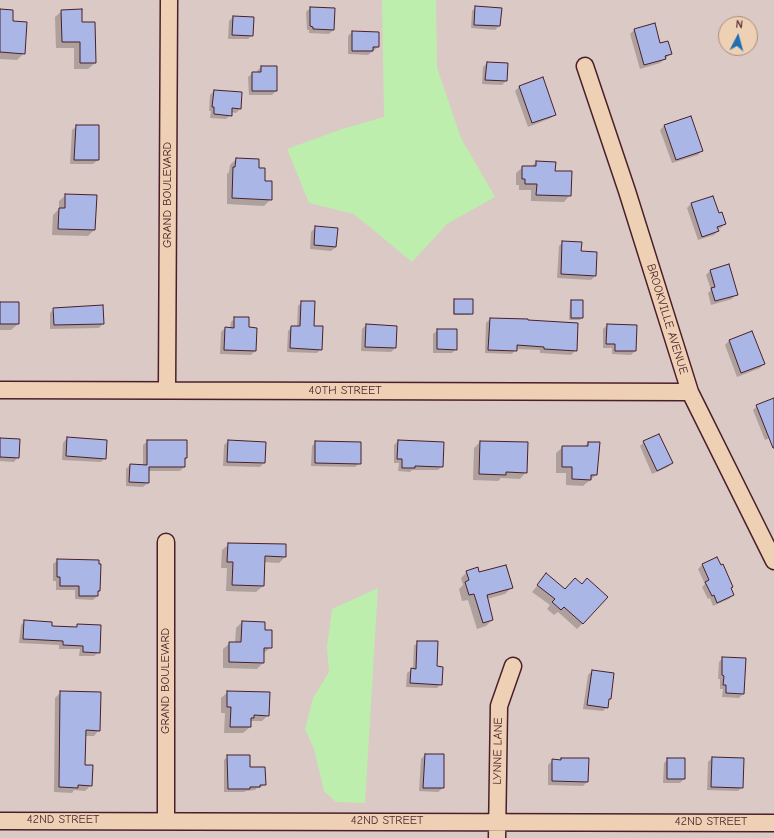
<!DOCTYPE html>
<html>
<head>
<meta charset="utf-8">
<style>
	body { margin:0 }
	#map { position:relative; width:774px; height:838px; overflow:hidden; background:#dac9c4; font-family:"Comic Neue",sans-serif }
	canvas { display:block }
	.north { position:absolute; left:718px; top:16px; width:40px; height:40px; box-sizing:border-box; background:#eed1b5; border:1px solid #ac8a7e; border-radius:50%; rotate:6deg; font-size:11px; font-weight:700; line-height:16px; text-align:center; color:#4a1f2b }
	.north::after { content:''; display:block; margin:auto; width:14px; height:18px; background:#1f6fb2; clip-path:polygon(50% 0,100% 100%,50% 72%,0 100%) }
</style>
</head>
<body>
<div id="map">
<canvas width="774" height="838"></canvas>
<div class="north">N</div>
</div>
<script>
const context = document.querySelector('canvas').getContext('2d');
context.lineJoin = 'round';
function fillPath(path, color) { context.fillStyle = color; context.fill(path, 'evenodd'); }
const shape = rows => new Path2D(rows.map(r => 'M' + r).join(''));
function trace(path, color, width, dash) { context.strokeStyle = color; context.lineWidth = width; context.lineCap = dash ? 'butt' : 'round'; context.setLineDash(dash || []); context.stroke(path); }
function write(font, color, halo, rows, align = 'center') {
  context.font = font + ' "Comic Neue",sans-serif'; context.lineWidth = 3; context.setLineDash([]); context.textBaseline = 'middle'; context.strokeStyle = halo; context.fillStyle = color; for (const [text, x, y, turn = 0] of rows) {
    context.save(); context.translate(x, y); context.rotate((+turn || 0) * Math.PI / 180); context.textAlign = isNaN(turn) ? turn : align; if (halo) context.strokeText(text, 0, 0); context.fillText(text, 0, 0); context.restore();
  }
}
fillPath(shape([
	[382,0,436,0,437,68,461,138,495,197,447,224,412,262,354,214,309,203,287,149,342,129,384,117],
	[378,588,365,803,336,802,324,791,314,749,305,729,313,698,329,672,327,647,332,609]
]), '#bdeead');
fillPath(shape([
	[476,7,499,26,495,30,471,28,472,11],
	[310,8,333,30,329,34,309,33,309,30,307,30,306,12],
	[0,10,12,22,24,53,17,60,0,59],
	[62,11,81,23,95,63,88,69,74,69,74,48,56,48,55,17],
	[233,17,252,35,248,39,228,39,229,21],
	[654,24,660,44,671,54,660,63,640,69,630,34,634,30],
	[352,32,378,33,378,47,368,55,348,54,348,36],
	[487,63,506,81,502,85,482,84,483,67],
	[261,67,276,91,272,95,249,95,248,77,253,73,257,73,257,71],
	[519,87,555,114,551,118,528,127,515,91],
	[214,91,240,109,236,113,231,112,231,115,226,119,210,118,211,111,209,111,210,95],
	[77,126,98,160,93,164,70,164,72,130],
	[664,126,702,150,698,155,672,163,660,130],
	[236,159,258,169,271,199,264,206,227,204,227,174,229,172,230,165],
	[536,162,554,172,570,195,564,202,531,201,531,190,519,190,519,185,516,185,516,173,523,167,531,167],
	[66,195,94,230,88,236,52,235,53,215,59,209,59,201],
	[712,197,718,215,725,224,721,228,717,229,718,231,714,235,698,240,687,208,691,204],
	[316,227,336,247,331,251,310,249,311,232],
	[563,242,595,276,591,280,557,278,559,246],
	[710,271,736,294,732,299,711,305,708,293,711,290,706,275],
	[455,300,472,313,470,315,453,315,453,302],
	[571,301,582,318,580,320,569,320,570,303],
	[302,302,313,327,321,349,317,353,287,352,288,331,292,327,297,327,298,306],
	[0,303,18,324,11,330,0,330],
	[54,309,103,324,99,328,50,329,50,313],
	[235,318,248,328,255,351,251,355,220,354,221,332,225,328,230,328,231,322],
	[490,319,576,350,571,355,540,353,540,350,516,349,512,354,485,353,486,323],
	[366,325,396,327,395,348,391,352,361,351,362,329],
	[607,325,635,351,631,355,612,354,612,348,603,348,603,329],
	[438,330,456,349,452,353,433,353,433,334],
	[751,332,764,364,760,368,737,377,725,345,729,341],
	[774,399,774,436,765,440,753,410,757,406],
	[67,438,105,458,101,462,62,460,63,443],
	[0,440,18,457,14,462,0,461],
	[148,441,186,458,184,460,184,467,180,471,148,471,148,483,143,487,126,486,126,469,130,465,143,466,143,445],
	[228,441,264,463,260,467,223,466,224,445],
	[398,441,442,466,438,470,412,470,410,472,398,471,399,463,394,463,394,445],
	[316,442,360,463,355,467,311,466,312,446],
	[480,442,526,472,520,479,501,478,498,481,473,480,474,448],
	[644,442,672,463,668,467,652,474,640,446],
	[588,443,599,443,596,475,583,486,566,485,566,473,556,473,556,453,563,447,584,447],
	[229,544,285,557,279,563,263,562,263,586,256,592,226,591,227,568,221,568,222,550],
	[717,558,733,595,729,599,713,606,710,598,708,599,702,587,705,584,698,569,702,565],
	[58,560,99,591,97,593,97,596,93,600,75,599,75,590,56,590,56,581,53,581,53,564],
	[467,572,479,574,511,588,505,594,487,599,492,620,486,626,477,629,468,600,462,601,459,589,463,585,461,578],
	[546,575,565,590,583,623,577,629,558,612,554,615,547,609,550,605,532,592],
	[25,621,51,627,75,628,78,625,99,652,94,656,79,656,80,649,59,649,59,645,19,643,21,625],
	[242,622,264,631,271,647,263,654,263,663,257,669,223,668,223,649,230,643,235,643,236,628],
	[418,642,436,667,441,684,437,688,406,687,407,673,413,669,414,646],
	[723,658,743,694,739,698,722,697,723,689,720,689,720,679,718,679,719,662],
	[592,671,610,699,608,700,607,707,603,711,583,709,588,675],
	[61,692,99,730,94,736,85,736,84,766,91,785,85,791,74,790,72,793,54,792,55,698],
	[228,692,268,715,262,721,250,721,250,727,243,733,224,733,225,713,221,713,221,698],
	[425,755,443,755,443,788,438,792,419,791,421,759],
	[228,756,249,768,265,784,260,788,257,788,255,790,246,791,244,792,224,792,224,760],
	[712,758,742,787,738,791,707,790,708,762],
	[562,759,587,782,583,786,548,785,548,765,553,760,560,761],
	[668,759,684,759,684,779,680,783,663,783,664,763]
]), '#0003');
const building = shape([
	[475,6,502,8,500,26,474,25,475,6],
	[310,7,335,8,334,30,313,29,313,27,310,26,310,7],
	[0,9,13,10,13,21,27,22,25,54,0,52,0,9],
	[82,9,82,22,95,22,96,63,80,63,80,42,62,42,61,10,82,9],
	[233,16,254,17,253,36,232,35,233,16],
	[655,23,660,43,668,41,672,54,665,56,666,59,644,65,634,29,655,23],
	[352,31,379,32,379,47,373,47,373,51,352,51,352,31],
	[487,62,508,63,507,81,485,80,487,62],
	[261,66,277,66,277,91,252,91,252,72,261,72,261,66],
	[543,77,556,115,532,123,519,86,543,77],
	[214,90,242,92,241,109,232,108,232,116,214,114,214,107,212,107,214,90],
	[691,116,703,151,676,160,664,125,691,116],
	[76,125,99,125,99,160,74,160,76,125],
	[236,158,259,159,259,168,265,168,265,181,272,181,272,200,232,198,233,167,235,167,236,158],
	[536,161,556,162,555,171,572,171,571,196,536,195,537,184,525,184,525,179,522,179,522,166,536,166,536,161],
	[65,194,97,195,95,230,58,229,59,208,65,208,65,194],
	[713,196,719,213,722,212,726,224,717,227,719,231,702,237,691,203,713,196],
	[315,226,338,228,336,247,314,245,315,226],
	[562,241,582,242,581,251,597,252,596,276,561,274,562,241],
	[729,264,738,295,715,301,711,288,715,287,710,270,729,264],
	[454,299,473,299,473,314,454,314,454,299],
	[571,300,583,300,583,318,571,318,571,300],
	[301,301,315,301,314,326,323,326,322,350,290,348,291,326,300,326,301,301],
	[0,302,19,302,19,324,0,324,0,302],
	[103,305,104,324,54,325,53,308,103,305],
	[234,317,249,317,249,327,257,328,256,351,224,350,225,327,234,328,234,317],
	[490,318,528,319,528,320,578,323,577,351,544,349,544,347,517,345,517,351,488,350,490,318],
	[366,324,397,326,396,348,365,347,366,324],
	[607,324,637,325,636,351,615,351,615,344,606,344,607,324],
	[437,329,457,329,457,350,437,349,437,329],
	[752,331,765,364,741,373,729,340,752,331],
	[774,398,774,448,773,448,756,405,774,398],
	[659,434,673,463,657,471,643,441,659,434],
	[67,437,107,440,106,459,66,456,67,437],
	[0,438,20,439,19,458,0,457,0,438],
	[147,440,187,440,187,458,185,458,185,467,149,467,149,483,129,482,130,464,147,465,147,440],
	[228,440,266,442,265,463,227,462,228,440],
	[398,440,444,442,443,467,415,466,415,468,402,468,402,459,397,459,398,440],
	[315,441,361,442,361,464,315,463,315,441],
	[480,441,528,442,527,473,506,472,506,475,479,474,480,441],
	[588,442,600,442,597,475,591,475,591,480,572,479,572,467,562,467,562,446,588,446,588,442],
	[228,543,286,544,286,557,265,556,264,586,232,585,233,562,227,562,228,543],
	[717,557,721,565,723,564,733,587,731,588,734,595,717,603,714,595,712,596,705,582,709,580,702,564,717,557],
	[57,559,99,560,99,564,101,564,100,591,98,591,98,596,79,596,79,586,60,586,60,577,57,577,57,559],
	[506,565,513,588,487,595,493,620,483,623,474,594,469,595,465,582,469,580,466,571,478,567,479,572,506,565],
	[546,573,565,589,575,578,582,584,587,578,608,597,583,624,564,607,561,610,552,602,555,599,537,585,546,573],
	[24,620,52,622,52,626,77,627,77,624,101,625,100,653,83,652,83,646,63,645,63,641,23,639,24,620],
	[242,621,265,622,265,630,272,630,272,648,264,648,264,663,229,662,229,642,241,642,242,621],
	[417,641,438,641,437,666,443,667,442,685,410,683,411,668,416,669,417,641],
	[722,657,746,658,744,694,726,693,726,685,723,685,724,676,722,675,722,657],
	[592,670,614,673,611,699,609,699,608,708,587,705,592,670],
	[60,691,101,692,100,731,86,730,85,765,93,765,92,786,78,785,78,788,59,787,60,691],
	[227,691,270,692,269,716,254,715,254,718,251,718,251,727,230,727,231,707,227,707,227,691],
	[425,754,444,754,444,788,423,788,425,754],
	[227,755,250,755,250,767,265,767,266,785,260,785,260,787,250,787,250,789,228,789,227,755],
	[712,757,744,758,743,788,711,787,712,757],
	[561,758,589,758,588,782,552,781,552,759,561,760,561,758],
	[667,758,685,758,685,779,667,779,667,758]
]);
fillPath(building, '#aab6e6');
trace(building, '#4a1f2b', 1);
const minor = shape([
	[585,66,627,191,690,392,774,561],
	[0,390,690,392],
	[167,390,169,0],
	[166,542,166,820],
	[0,821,774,823],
	[497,838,499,706,513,666]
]);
trace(minor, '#4a1f2b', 19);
trace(minor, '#eed1b5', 16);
write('12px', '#4a1f2b', '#eed1b5', [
	["GRAND BOULEVARD",168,195,-90],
	["BROOKVILLE AVENUE",667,319,73],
	["40TH STREET",345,391],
	["GRAND BOULEVARD",166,681,-90],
	["LYNNE LANE",498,751,-89],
	["42ND STREET",63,820],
	["42ND STREET",387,821],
	["42ND STREET",711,822]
]);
</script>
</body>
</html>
